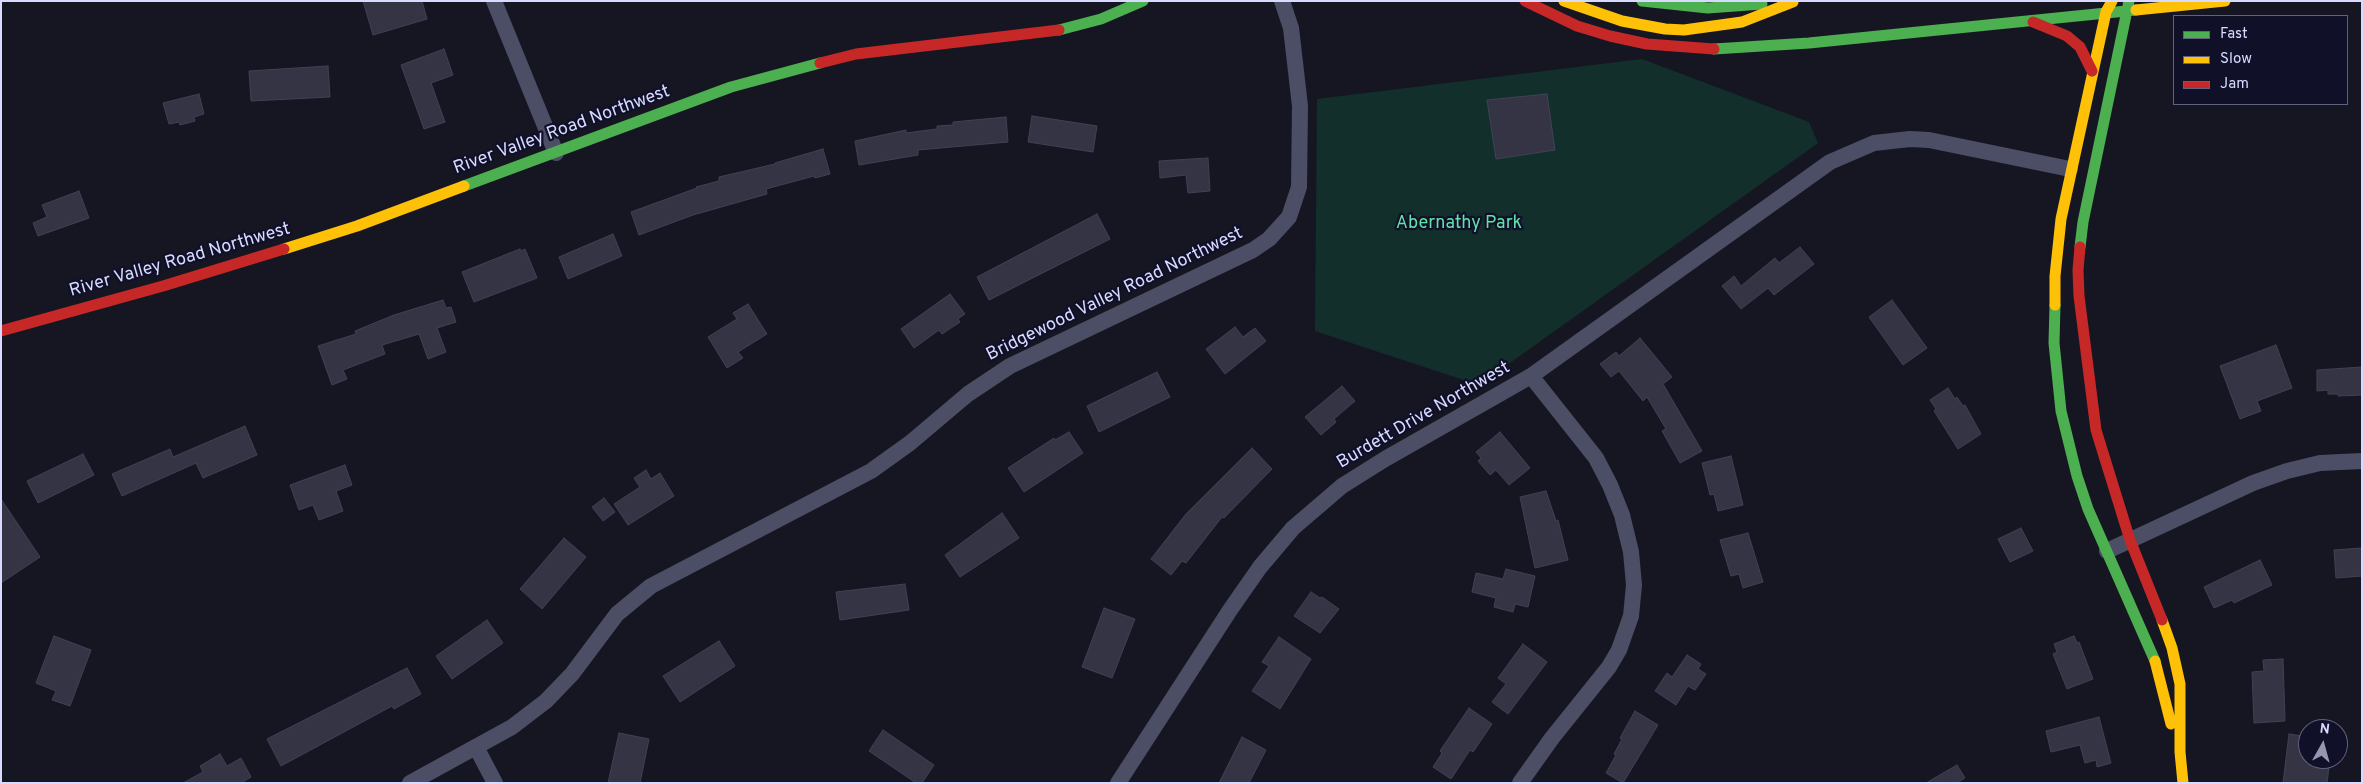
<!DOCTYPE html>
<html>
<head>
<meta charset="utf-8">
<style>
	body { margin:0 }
	#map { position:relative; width:2363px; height:784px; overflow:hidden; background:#161623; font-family:Overpass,sans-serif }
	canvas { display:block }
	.frame { position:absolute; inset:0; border:2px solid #d8dbff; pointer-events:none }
	.legend { position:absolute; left:2173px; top:15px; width:175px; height:90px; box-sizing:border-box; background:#101029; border:1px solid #60617f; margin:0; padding:6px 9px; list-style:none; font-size:15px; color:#d8dbff }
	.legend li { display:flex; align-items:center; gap:10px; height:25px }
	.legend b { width:25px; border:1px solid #60617f }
	.north { position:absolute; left:2298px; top:719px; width:50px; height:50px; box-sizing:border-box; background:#101029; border:1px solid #60617f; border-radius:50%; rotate:7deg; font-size:14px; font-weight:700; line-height:20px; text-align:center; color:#d8dbff }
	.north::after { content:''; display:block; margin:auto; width:18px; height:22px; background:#9496b2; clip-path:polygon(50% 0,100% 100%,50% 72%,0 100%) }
</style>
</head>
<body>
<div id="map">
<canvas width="2363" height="784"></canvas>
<div class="frame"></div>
<ul class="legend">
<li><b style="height:6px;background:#4caf50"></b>Fast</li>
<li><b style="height:6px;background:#ffc107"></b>Slow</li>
<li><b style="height:6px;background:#c62828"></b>Jam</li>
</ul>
<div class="north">N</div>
</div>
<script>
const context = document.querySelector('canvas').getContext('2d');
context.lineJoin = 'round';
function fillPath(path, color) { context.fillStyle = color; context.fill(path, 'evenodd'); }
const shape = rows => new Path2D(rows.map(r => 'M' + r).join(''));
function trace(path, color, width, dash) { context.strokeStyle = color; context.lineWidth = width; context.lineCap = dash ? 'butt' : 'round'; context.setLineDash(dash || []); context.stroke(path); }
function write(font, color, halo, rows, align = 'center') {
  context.font = font + ' Overpass,sans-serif'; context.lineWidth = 4.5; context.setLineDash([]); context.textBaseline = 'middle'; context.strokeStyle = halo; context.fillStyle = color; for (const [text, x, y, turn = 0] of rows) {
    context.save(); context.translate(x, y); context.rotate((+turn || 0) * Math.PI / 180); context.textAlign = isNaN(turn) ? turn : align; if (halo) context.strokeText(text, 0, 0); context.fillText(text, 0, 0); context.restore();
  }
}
fillPath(shape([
	[1642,59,1809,122,1818,143,1479,385,1315,331,1317,99]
]), '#132f2b');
const building = shape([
	[363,1,422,1,427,19,373,35,363,1],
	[444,49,453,75,431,83,445,122,424,129,401,65,444,49],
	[328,66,330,97,251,101,249,71,328,66],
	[199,94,204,114,194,117,195,121,180,125,179,122,169,124,163,103,199,94],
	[1547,94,1555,150,1496,159,1487,100,1547,94],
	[1032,116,1097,126,1093,152,1028,142,1032,116],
	[1006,117,1008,142,918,150,918,155,859,165,855,141,906,130,906,133,937,129,937,126,953,125,953,122,1006,117],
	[823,149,830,174,815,178,814,176,766,189,767,194,693,215,639,235,631,212,697,188,696,187,719,181,719,177,775,164,775,163,823,149],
	[1208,158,1210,191,1188,193,1186,175,1160,178,1159,161,1208,158],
	[79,191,89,218,38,236,33,223,47,217,42,205,79,191],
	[1097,214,1110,239,989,300,977,277,1097,214],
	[613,234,622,256,568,279,559,257,613,234],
	[1800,247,1814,264,1774,295,1768,288,1741,309,1722,286,1734,276,1741,286,1775,258,1779,263,1800,247],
	[520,249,521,251,525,249,537,278,474,302,462,272,520,249],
	[950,294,965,314,958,319,960,322,942,334,939,330,914,348,901,329,950,294],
	[443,300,446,308,451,307,456,322,437,328,446,352,428,359,419,334,382,345,385,354,343,370,347,379,332,385,318,346,356,334,355,331,394,315,443,300],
	[1892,300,1927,348,1903,365,1869,317,1892,300],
	[748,304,767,334,738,352,743,358,727,368,708,337,737,319,733,313,748,304],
	[1235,327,1243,337,1255,328,1266,341,1225,374,1206,349,1235,327],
	[1640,338,1672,377,1663,384,1702,451,1680,463,1662,431,1666,429,1647,397,1643,401,1619,371,1611,377,1600,364,1616,352,1619,356,1640,338],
	[2276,345,2292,388,2257,401,2261,411,2240,419,2220,366,2276,345],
	[2362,367,2362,395,2338,396,2338,394,2328,394,2328,390,2317,391,2317,370,2362,367],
	[1157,372,1170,397,1099,432,1087,406,1157,372],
	[1342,386,1355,401,1334,419,1336,422,1321,435,1305,417,1342,386],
	[1948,388,1955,399,1957,397,1963,406,1965,405,1981,434,1958,449,1934,411,1936,409,1930,400,1948,388],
	[245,426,257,455,203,478,196,463,122,496,112,474,170,449,173,457,245,426],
	[1069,432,1083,453,1024,492,1008,468,1054,438,1055,440,1069,432],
	[1500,432,1530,468,1509,485,1496,470,1490,475,1478,461,1481,458,1476,452,1500,432],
	[1252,448,1272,469,1224,518,1222,517,1186,563,1182,561,1171,575,1151,559,1186,514,1252,448],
	[83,454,94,475,38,503,27,481,83,454],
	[1731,456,1743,505,1718,511,1714,494,1710,495,1702,463,1731,456],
	[345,465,352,485,336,491,343,511,319,520,313,505,299,510,290,485,345,465],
	[646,470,651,479,660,473,674,496,628,525,614,504,640,487,634,478,646,470],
	[1546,491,1556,521,1558,520,1568,560,1535,568,1520,497,1546,491],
	[604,498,615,512,603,521,592,507,604,498],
	[1,499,40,557,1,583,1,499],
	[1002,513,1019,538,960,577,945,555,1002,513],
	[2021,528,2033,551,2010,562,1998,539,2021,528],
	[1748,533,1763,582,1743,588,1739,574,1731,576,1720,540,1748,533],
	[564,538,586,557,542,609,520,589,564,538],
	[2362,548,2362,576,2336,578,2334,550,2362,548],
	[2260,560,2272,585,2234,603,2232,600,2214,608,2204,587,2260,560],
	[1506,569,1535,576,1528,607,1515,604,1513,612,1494,607,1496,598,1472,592,1476,573,1503,579,1506,569],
	[905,584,909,610,840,620,836,592,905,584],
	[1311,592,1320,598,1322,597,1339,609,1320,633,1294,616,1311,592],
	[1104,608,1135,619,1112,678,1082,667,1104,608],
	[487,620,503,643,452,679,436,656,487,620],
	[54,636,91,650,70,706,52,700,56,691,36,683,54,636],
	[2074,636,2077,643,2079,642,2093,679,2067,689,2053,654,2057,652,2054,644,2074,636],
	[1279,637,1311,659,1280,709,1252,691,1269,666,1262,662,1279,637],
	[719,641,735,666,680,702,663,676,719,641],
	[1523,644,1547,662,1508,714,1492,702,1506,684,1498,678,1523,644],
	[1687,655,1701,664,1698,669,1706,674,1695,690,1688,686,1676,705,1655,691,1667,673,1672,677,1687,655],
	[2283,659,2285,721,2254,723,2252,672,2264,671,2263,660,2283,659],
	[407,668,421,694,394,709,392,706,281,766,267,739,407,668],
	[1469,708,1492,724,1473,752,1470,750,1451,779,1433,767,1442,753,1440,751,1469,708],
	[1635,711,1658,725,1623,783,1606,773,1616,755,1614,754,1622,739,1620,738,1635,711],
	[2099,717,2111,763,2097,767,2096,760,2085,763,2080,745,2051,752,2046,731,2099,717],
	[883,730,934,765,922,783,916,783,869,751,883,730],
	[619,733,649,739,640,783,608,783,619,733],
	[2289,734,2308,737,2308,759,2330,759,2327,783,2283,783,2289,734],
	[1242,737,1266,750,1249,783,1219,783,1242,737],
	[220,754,227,766,241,758,251,777,241,783,183,783,203,772,200,766,220,754],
	[1957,765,1965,778,1957,783,1926,783,1957,765]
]);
fillPath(building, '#343445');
trace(building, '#414157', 1);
trace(shape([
	[494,1,556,153],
	[2107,551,2253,483,2287,471,2320,463,2362,461],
	[476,747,495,783],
	[410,783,512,727,546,701,572,674,617,614,651,586,871,471,910,443,968,394,1010,366,1253,250,1269,239,1289,217,1299,187,1300,106,1291,28,1282,1],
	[1118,783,1230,610,1260,567,1293,528,1342,486,1385,459,1531,376,1830,162,1874,143,1910,139,1929,140,2070,169],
	[1520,783,1552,738,1609,667,1619,650,1631,616,1634,585,1631,552,1622,515,1610,485,1596,458,1531,376]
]), '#4b4e64', 16);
trace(shape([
	[1642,1,1708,8,1762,4],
	[1059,30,1101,19,1143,1],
	[1714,49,1809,43,2136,10],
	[464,186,731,87,820,63],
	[2080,247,2083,222,2129,1],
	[2055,305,2054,343,2061,411,2077,476,2088,509,2155,661]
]), '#4caf50', 11);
trace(shape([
	[1564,1,1622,21,1665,29,1684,30,1742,22,1793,2],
	[2136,10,2225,1],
	[284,249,357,226,464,186],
	[2055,305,2055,276,2061,219,2106,12,2112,1],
	[2162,620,2172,648,2180,684,2180,752,2183,783],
	[2155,661,2171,724]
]), '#ffc107', 11);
trace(shape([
	[1525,1,1577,26,1610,36,1647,44,1714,49],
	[2033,22,2067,36,2080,47,2092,71],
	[820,63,856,54,1059,30],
	[2080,247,2078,270,2079,296,2096,430,2130,540,2162,620],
	[1,331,163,286,284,249]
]), '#c62828', 11);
write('18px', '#d8dbff', '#101029', [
	["River Valley Road Northwest",562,131,-20],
	["River Valley Road Northwest",180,261,-16],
	["Bridgewood Valley Road Northwest",1115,295,-26],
	["Burdett Drive Northwest",1424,416,-30]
]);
write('18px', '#61e2a8', '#101029', [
	["Abernathy Park",1459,224]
]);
</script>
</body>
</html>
